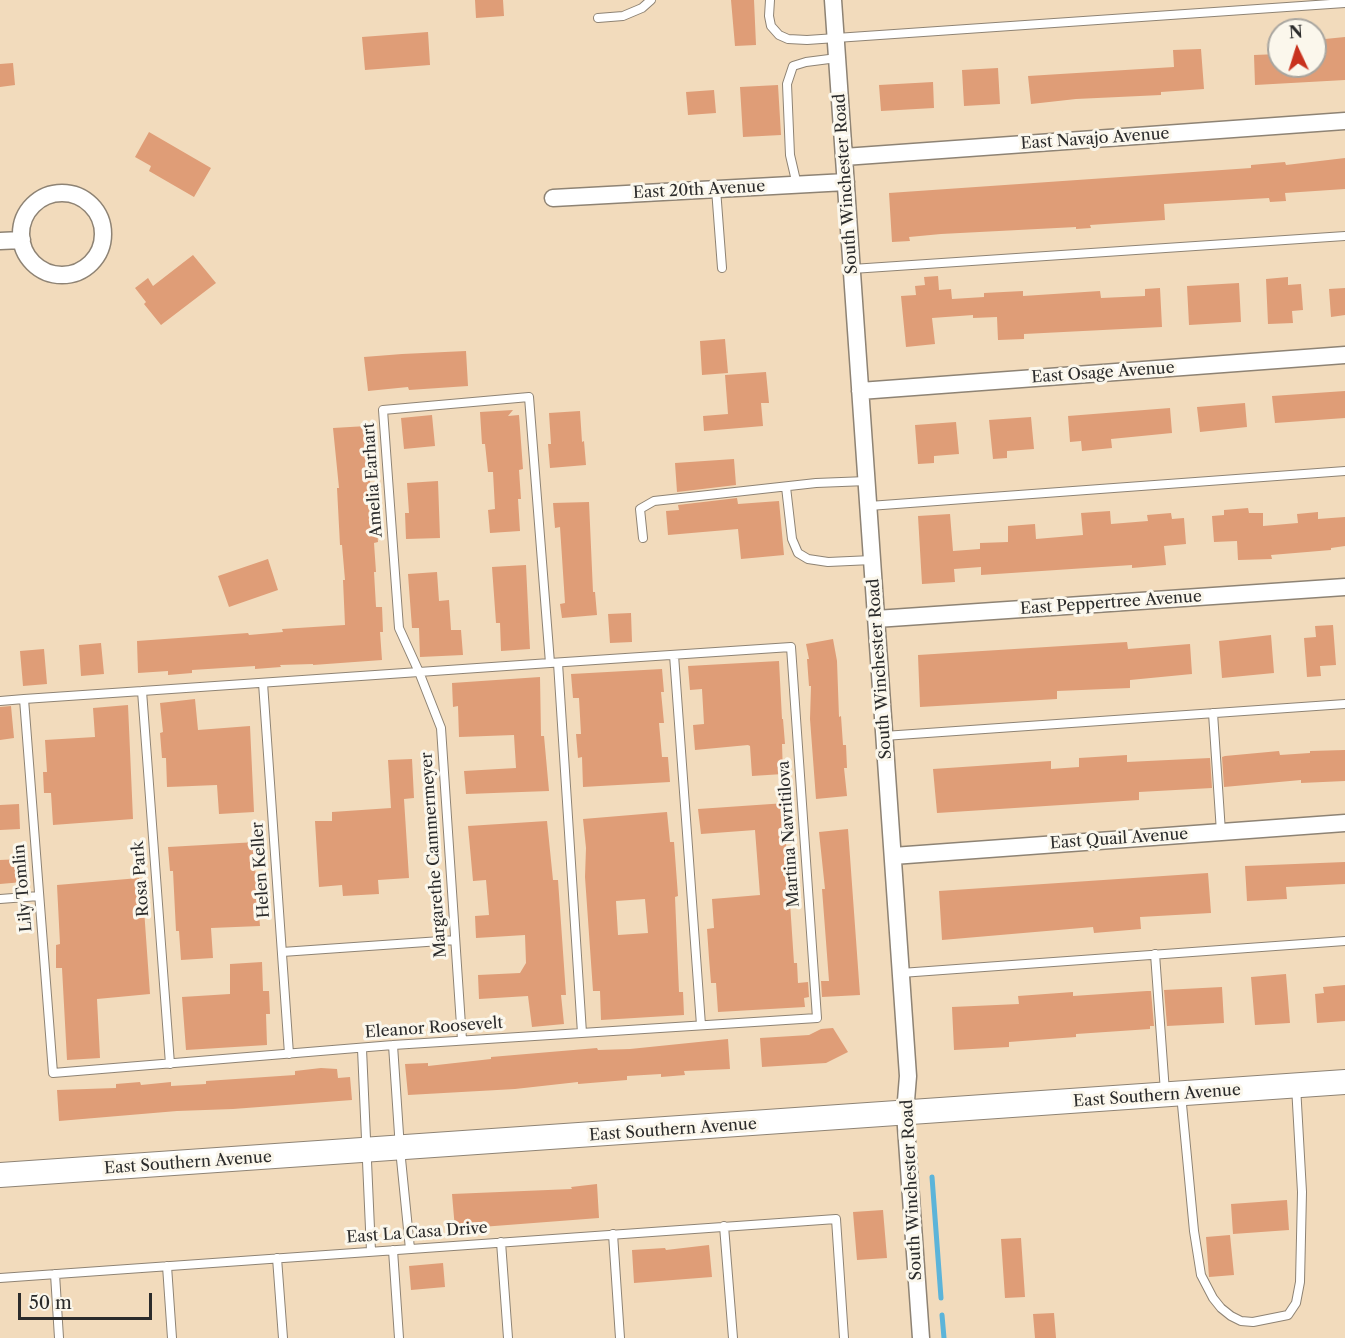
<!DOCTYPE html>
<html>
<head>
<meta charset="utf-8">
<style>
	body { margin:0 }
	#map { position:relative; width:1345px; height:1338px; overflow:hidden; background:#f2dbbc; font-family:"Libre Caslon Text",serif }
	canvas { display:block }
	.north { position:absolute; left:1267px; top:18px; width:60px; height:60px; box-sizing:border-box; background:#fbf7ec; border:2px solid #a8a59f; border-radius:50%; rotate:356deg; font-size:16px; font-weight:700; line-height:24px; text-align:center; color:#2b2b2b }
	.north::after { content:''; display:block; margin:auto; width:21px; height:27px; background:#c8321e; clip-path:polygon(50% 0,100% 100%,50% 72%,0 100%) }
	.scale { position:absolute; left:18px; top:1293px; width:134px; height:27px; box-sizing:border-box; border:3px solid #2b2b2b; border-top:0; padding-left:8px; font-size:18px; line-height:21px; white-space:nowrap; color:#2b2b2b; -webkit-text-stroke:4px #fbf7ec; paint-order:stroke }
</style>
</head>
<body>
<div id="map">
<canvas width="1345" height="1338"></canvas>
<div class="north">N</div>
<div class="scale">50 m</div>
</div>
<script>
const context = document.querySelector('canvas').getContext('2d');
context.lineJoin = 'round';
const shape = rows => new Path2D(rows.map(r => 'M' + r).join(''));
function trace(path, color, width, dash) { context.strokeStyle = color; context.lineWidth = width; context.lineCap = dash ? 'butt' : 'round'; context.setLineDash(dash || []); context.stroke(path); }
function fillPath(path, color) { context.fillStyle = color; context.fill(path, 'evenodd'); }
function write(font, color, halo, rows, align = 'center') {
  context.font = font + ' "Libre Caslon Text",serif'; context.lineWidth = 6; context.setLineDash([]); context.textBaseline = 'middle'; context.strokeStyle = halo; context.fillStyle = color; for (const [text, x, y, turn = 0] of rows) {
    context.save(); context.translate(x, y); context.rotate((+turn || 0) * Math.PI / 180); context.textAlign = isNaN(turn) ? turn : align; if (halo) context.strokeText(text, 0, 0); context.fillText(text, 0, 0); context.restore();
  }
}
trace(shape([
	[932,1177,941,1298],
	[942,1315,944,1338]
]), '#5cb4d9', 5);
fillPath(shape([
	[475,0,503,0,504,16,476,18],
	[731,0,754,0,756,45,735,46],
	[428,32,430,65,365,70,362,37],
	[1345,37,1345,80,1255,85,1254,55,1279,54,1279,66,1315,66,1315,56,1326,55,1325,39],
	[1201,49,1204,89,1161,92,1161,95,1076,99,1031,104,1028,76,1174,67,1173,50],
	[13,63,15,85,0,87,0,64],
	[998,68,1000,104,964,106,962,70],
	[933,82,934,108,881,111,879,85],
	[778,85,781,135,743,137,740,87],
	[714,90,716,113,688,115,686,92],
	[149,132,211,168,194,197,149,171,151,166,135,157],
	[1345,158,1345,189,1285,193,1286,201,1270,202,1269,198,1164,204,1165,220,1090,225,1091,228,1076,229,1076,227,941,234,909,237,910,241,892,242,889,193,1251,168,1251,165,1285,162,1286,165],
	[193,255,216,283,161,325,144,304,146,302,135,288,148,278,153,286],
	[938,276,939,290,951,289,952,299,984,297,984,293,1023,291,1023,296,1100,291,1101,298,1145,296,1145,289,1160,288,1162,327,1024,334,1024,339,998,340,997,317,973,318,973,315,932,318,935,344,906,347,901,296,916,295,915,286,925,285,924,277],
	[1288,277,1288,285,1301,284,1303,310,1292,311,1293,323,1268,324,1266,279],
	[1239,283,1241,322,1189,325,1187,286],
	[1345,288,1345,315,1331,317,1329,289],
	[725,339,728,373,702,375,700,341],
	[466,351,468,386,409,390,408,387,368,391,364,357,402,354],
	[766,372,769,403,761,403,763,426,704,431,703,416,728,414,725,375],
	[1345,391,1345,418,1275,423,1272,396],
	[1245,403,1247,427,1200,432,1197,407],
	[1170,408,1172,433,1111,439,1112,448,1082,451,1081,441,1070,442,1068,416],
	[513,410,508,416,519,415,523,469,519,470,521,499,518,499,520,531,490,533,488,510,495,509,493,472,488,472,485,444,482,444,480,412],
	[580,411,582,442,584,441,586,465,550,468,548,444,551,444,549,413],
	[432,415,435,446,404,449,401,418],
	[1031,417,1034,449,1007,451,1007,458,993,459,989,420],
	[956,422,959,454,934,456,934,463,918,464,915,425],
	[367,426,372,516,376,516,378,542,374,543,376,572,374,572,376,607,382,607,383,632,380,632,382,660,313,665,313,664,280,665,281,667,255,669,255,666,192,670,192,673,168,675,168,671,138,673,137,641,248,633,249,635,283,632,282,629,345,625,343,580,345,580,342,545,340,545,337,488,339,488,333,428],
	[734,459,736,485,677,492,675,463],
	[438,481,440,538,406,539,405,513,409,513,407,483],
	[737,498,738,504,779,501,784,555,741,559,738,529,668,535,666,511,679,510,678,505],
	[589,502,593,592,595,592,597,615,562,618,560,604,565,603,560,527,555,528,553,503],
	[1248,508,1249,513,1263,513,1263,526,1298,523,1297,514,1318,512,1318,519,1345,517,1345,546,1331,548,1331,550,1271,555,1272,559,1238,560,1237,541,1214,542,1212,516,1224,515,1224,510],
	[1110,511,1111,524,1148,521,1147,515,1171,513,1172,519,1184,518,1186,544,1164,546,1166,565,1132,568,1132,565,981,575,981,567,954,569,955,582,922,584,918,516,950,514,953,551,980,549,980,543,1008,542,1008,526,1035,524,1036,539,1083,535,1081,513],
	[268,559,278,590,229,607,218,576],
	[526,565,530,649,501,651,500,623,496,623,492,567],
	[437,572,439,601,449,600,451,630,461,630,463,655,420,657,419,628,412,628,408,574],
	[631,613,632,642,610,643,608,614],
	[1333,625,1336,665,1320,666,1321,676,1307,677,1304,638,1316,637,1315,626],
	[1271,635,1274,673,1222,678,1219,641],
	[833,639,837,661,839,717,841,716,843,745,846,745,847,768,844,768,847,796,816,799,810,719,811,686,809,686,807,659,809,659,806,644],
	[1127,642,1128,649,1190,644,1192,674,1130,680,1130,688,1057,691,1057,699,920,707,918,655],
	[101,643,104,674,81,676,79,645],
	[44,649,47,684,23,686,20,651],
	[779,661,782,719,783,719,785,744,782,744,783,774,752,776,750,746,748,745,695,750,693,725,704,724,702,689,690,690,688,666],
	[662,669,664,692,661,692,664,723,659,723,662,757,668,757,670,782,583,787,582,757,578,758,576,734,581,734,579,698,573,698,571,674],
	[540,677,541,736,544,736,549,791,466,794,464,771,516,768,514,735,459,737,458,706,453,707,452,683],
	[195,699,198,730,250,726,254,812,219,814,217,785,167,787,166,758,162,758,160,733,163,732,160,703],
	[128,705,133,819,53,825,51,793,44,793,43,772,47,772,45,740,95,737,93,708],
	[11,706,14,738,0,740,0,707],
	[1345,750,1345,781,1301,783,1301,780,1224,787,1222,757,1225,756,1279,751,1280,755,1310,753,1310,751],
	[1127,755,1127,762,1210,758,1212,788,1139,792,1139,800,937,813,933,769,1051,761,1051,769,1079,767,1079,758],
	[412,759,414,798,404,799,409,878,378,880,379,894,343,896,342,885,319,887,315,821,332,821,332,812,391,808,388,760],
	[786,803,787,828,785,828,794,963,797,963,798,983,808,982,809,997,804,998,805,1007,718,1012,716,983,711,983,709,958,707,929,714,928,712,899,760,895,755,830,701,834,698,809],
	[19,804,20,829,0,830,0,805],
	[667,812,670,842,674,842,678,896,675,897,679,992,683,992,684,1015,601,1020,600,991,593,991,585,877,586,848,583,819],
	[645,899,648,933,618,935,616,901],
	[547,821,553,880,558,880,566,995,561,995,564,1024,532,1027,528,996,479,999,478,975,520,973,526,963,525,935,476,938,475,916,489,915,486,880,473,881,468,826],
	[848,829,860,995,822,997,821,981,829,981,822,889,825,889,819,832],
	[257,842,258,866,255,866,260,926,211,928,213,958,181,960,179,931,176,931,173,871,170,871,168,847],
	[21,859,23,882,0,884,0,860],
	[1345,862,1345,884,1286,887,1287,899,1247,901,1245,866],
	[1208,873,1211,913,1140,917,1141,929,1094,933,1093,927,942,940,939,891],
	[139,878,142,909,144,909,150,994,97,999,100,1058,67,1060,62,968,56,968,56,945,60,944,57,885],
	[262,962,263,991,269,991,270,1014,266,1014,267,1045,186,1050,182,997,230,994,230,964],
	[1286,974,1290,1023,1255,1025,1251,977],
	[1345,985,1345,1021,1317,1023,1315,994,1324,993,1323,987],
	[1222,987,1224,1023,1167,1026,1164,990],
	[1147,991,1151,991,1154,1026,1150,1026,1150,1029,1076,1034,1076,1037,1009,1042,1009,1047,954,1050,952,1007,1019,1004,1018,996,1073,992,1073,996],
	[833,1028,848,1052,826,1063,762,1067,760,1038,809,1035,821,1029],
	[728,1039,730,1069,684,1071,685,1075,661,1077,661,1074,627,1076,627,1080,578,1084,578,1082,515,1089,408,1095,405,1064,428,1063,428,1066,491,1059,491,1057,597,1048,598,1050,630,1049],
	[321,1068,337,1069,338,1078,350,1077,352,1100,233,1109,177,1111,59,1121,57,1090,116,1088,116,1084,140,1082,141,1085,171,1082,171,1086,206,1084,206,1081,295,1075,295,1071],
	[597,1184,599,1218,455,1229,452,1194,572,1189,571,1187],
	[1287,1200,1289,1230,1233,1234,1231,1204],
	[883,1210,887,1258,857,1260,853,1212],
	[1230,1235,1234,1275,1209,1277,1206,1237],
	[1021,1238,1025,1297,1005,1298,1001,1239],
	[709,1245,712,1277,634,1283,632,1250,665,1248,666,1250],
	[443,1263,445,1287,411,1290,409,1266],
	[1054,1313,1056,1338,1035,1338,1033,1314]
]), '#df9d77');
const service = shape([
	[770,0,769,16,771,26,779,35,788,39,807,40,1345,3],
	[598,18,623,16,642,8,651,0],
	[797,185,790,155,787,84,793,66,806,62,837,58],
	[716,189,722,268],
	[852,269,1345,236],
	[786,487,792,539,798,553,808,559,828,562,872,560],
	[869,506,1345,471],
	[643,538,640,509,654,501,816,483,867,481],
	[674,655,701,1025],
	[558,663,582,1033],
	[263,683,289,1054],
	[142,691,170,1064],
	[0,701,24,699,142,691,419,672,399,628,383,410,529,397,550,663,791,647,817,1018,393,1045,53,1073,24,699],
	[1213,713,1221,832],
	[884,736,1345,704],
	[0,899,39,896],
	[282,952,455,940],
	[1155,954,1165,1092],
	[901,973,1345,941],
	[462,1040,441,728,419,672,550,663],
	[393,1045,400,1149,410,1249],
	[362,1049,371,1251],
	[1181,1094,1194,1231,1201,1275,1213,1298,1221,1308,1231,1316,1241,1321,1253,1322,1288,1315,1296,1303,1300,1282,1302,1192,1296,1086],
	[724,1226,733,1338],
	[613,1234,620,1338],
	[501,1242,508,1338],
	[393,1250,399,1338],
	[277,1258,283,1338],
	[167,1266,172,1338],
	[55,1274,59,1338],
	[0,1278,836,1219,844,1338]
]);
const minor = shape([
	[833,0,908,1076,905,1113,921,1338],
	[844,157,1345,121],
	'21 234a41 41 0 1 1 82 0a41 41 0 1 1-82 0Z',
	[553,198,846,182],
	[0,241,22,240],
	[860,391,1345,355],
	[876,619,1345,587],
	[893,856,1345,823]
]);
const secondary = shape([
	[0,1175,1345,1082]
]);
trace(service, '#8e8374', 10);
trace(minor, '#8e8374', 19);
trace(secondary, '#8e8374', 26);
trace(service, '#fff', 8);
trace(minor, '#fff', 16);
trace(secondary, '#fff', 24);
write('16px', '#2b2b2b', '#fbf7ec', [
	["East Navajo Avenue",1095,139,-4],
	["South Winchester Road",846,184,-94],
	["East 20th Avenue",699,190,-3],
	["East Osage Avenue",1103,373,-4],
	["Amelia Earhart",373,480,-94],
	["East Peppertree Avenue",1111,603,-4],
	["South Winchester Road",880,669,-94],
	["Martina Navritilova",789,834,-94],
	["East Quail Avenue",1119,839,-4],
	["Margarethe Cammermeyer",434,855,-94],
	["Helen Keller",261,870,-94],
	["Rosa Park",141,879,-94],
	["Lily Tomlin",23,888,-95],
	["Eleanor Roosevelt",434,1028,-4],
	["East Southern Avenue",1157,1096,-4],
	["East Southern Avenue",673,1130,-4],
	["East Southern Avenue",188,1163,-4],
	["South Winchester Road",912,1190,-93],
	["East La Casa Drive",417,1233,-4]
]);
</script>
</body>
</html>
